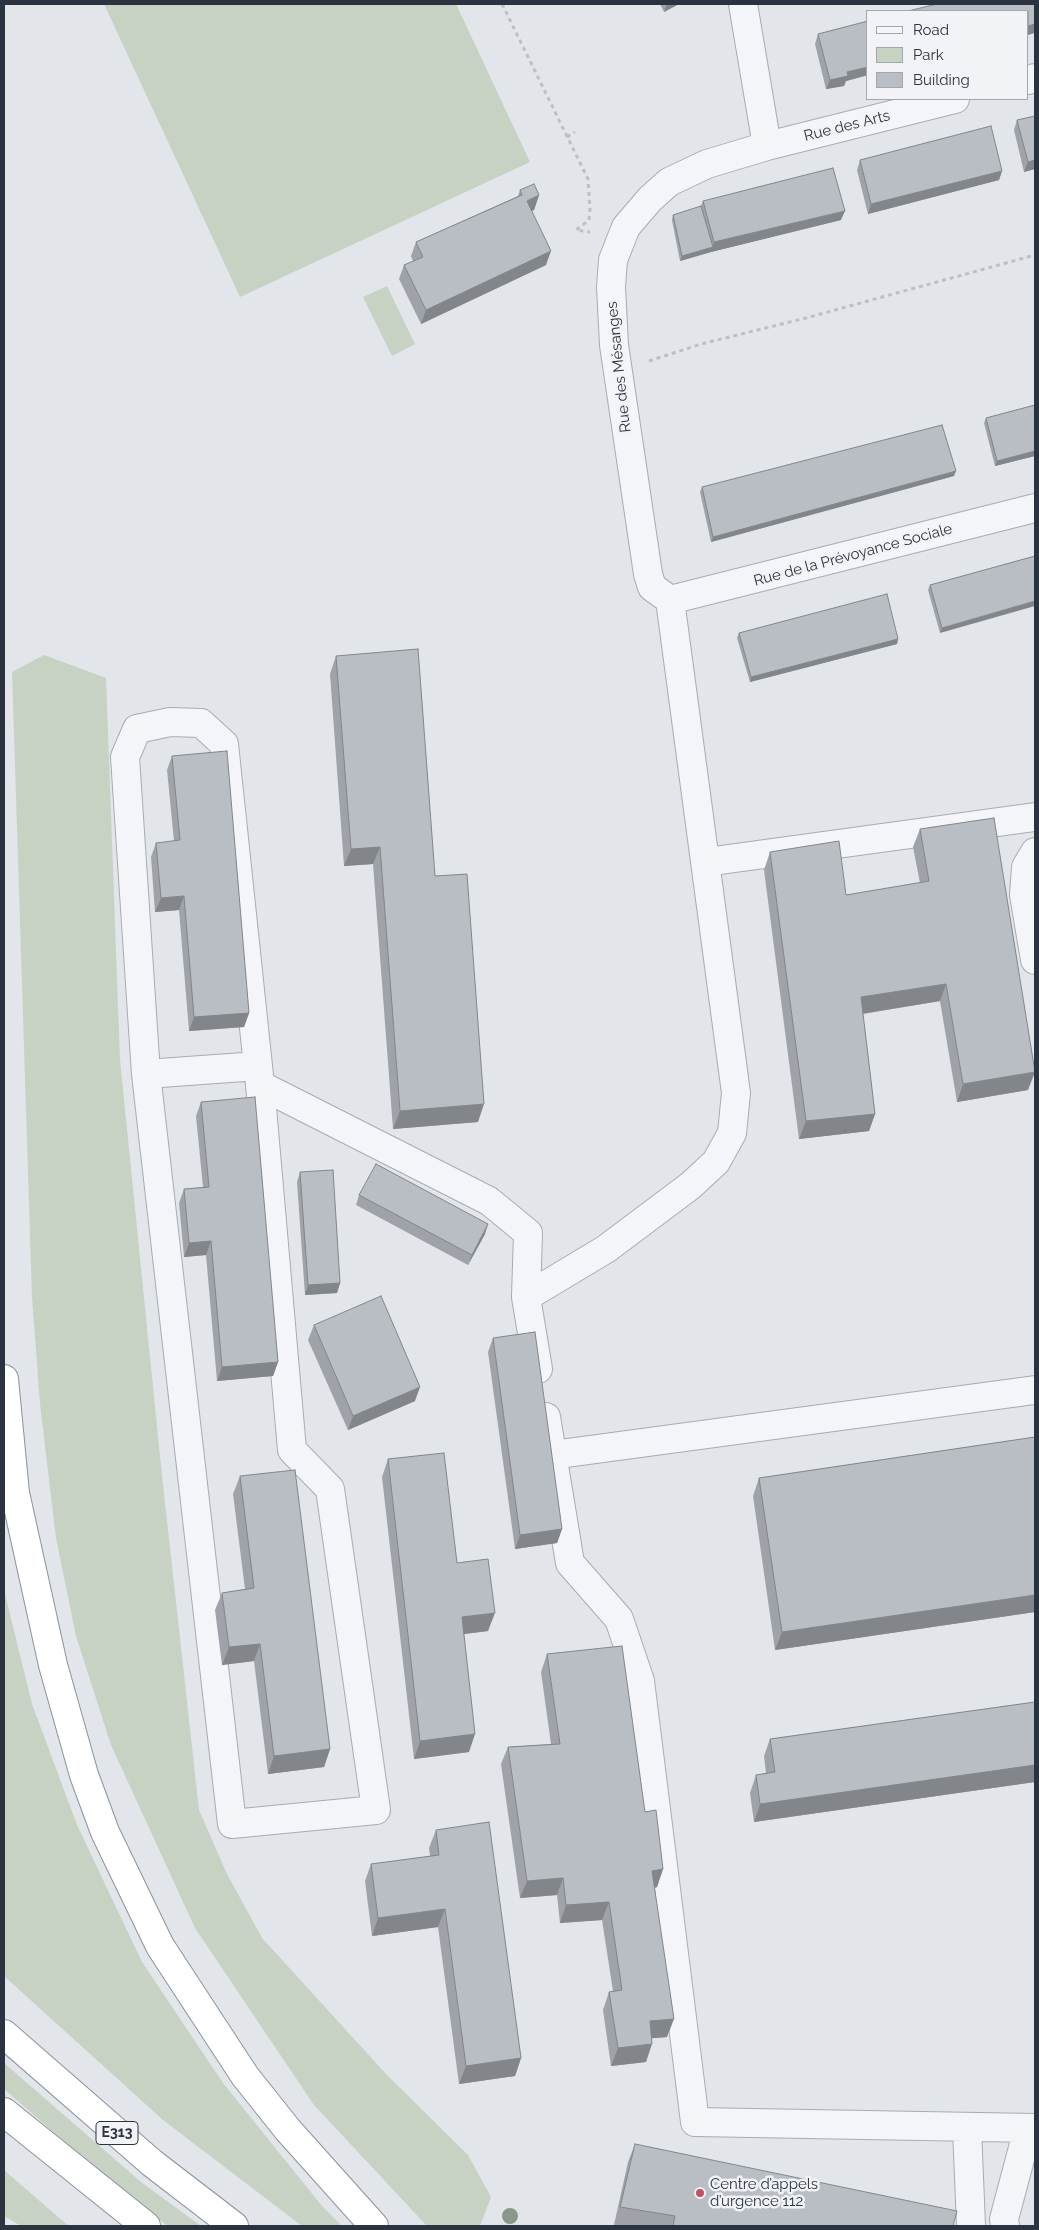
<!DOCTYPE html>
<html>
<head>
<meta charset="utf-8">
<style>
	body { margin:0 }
	#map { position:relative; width:1039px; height:2230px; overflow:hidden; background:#e2e5e9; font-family:Raleway,sans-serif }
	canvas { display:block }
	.frame { position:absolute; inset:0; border:5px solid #2b3340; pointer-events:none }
	.legend { position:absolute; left:866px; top:10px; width:162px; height:90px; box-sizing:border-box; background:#f1f3f7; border:1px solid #a2a6ae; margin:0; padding:6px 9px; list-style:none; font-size:15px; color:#2b3340 }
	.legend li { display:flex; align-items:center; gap:10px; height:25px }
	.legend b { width:25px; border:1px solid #a2a6ae }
</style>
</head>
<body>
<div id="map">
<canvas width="1039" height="2230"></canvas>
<div class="frame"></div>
<ul class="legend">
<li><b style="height:6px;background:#f4f5f8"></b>Road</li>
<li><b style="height:14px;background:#c7d2c3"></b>Park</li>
<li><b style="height:14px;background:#b9bec5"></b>Building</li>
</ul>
</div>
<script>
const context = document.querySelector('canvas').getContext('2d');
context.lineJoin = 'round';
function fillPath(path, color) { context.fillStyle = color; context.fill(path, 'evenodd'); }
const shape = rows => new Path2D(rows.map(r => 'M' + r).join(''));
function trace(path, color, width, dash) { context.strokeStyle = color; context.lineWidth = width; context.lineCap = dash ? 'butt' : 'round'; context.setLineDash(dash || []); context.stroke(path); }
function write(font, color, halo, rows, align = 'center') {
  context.font = font + ' Raleway,sans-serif'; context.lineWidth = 5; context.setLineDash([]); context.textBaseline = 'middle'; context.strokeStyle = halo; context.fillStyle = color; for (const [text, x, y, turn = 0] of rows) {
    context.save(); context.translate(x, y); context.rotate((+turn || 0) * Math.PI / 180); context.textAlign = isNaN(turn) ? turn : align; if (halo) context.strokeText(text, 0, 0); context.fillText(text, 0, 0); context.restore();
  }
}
fillPath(shape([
	[104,4,456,4,530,162,240,297],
	[387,286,415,344,392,356,363,297],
	[44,655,106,678,120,1060,162,1476,199,1810,226,1872,262,1938,387,2075,468,2155,491,2197,480,2226,427,2226,314,2105,195,1928,111,1745,76,1636,56,1538,40,1404,32,1297,12,672],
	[4,1590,32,1704,77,1825,142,1962,223,2083,322,2206,342,2226,302,2226,163,2120,4,1976],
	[4,2063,141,2182,201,2226,168,2226,131,2199,4,2089],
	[4,2170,57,2216,69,2226,21,2226,4,2216]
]), '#c7d2c3');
const minor = shape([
	[743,4,767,146],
	[1028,80,1035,78],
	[670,600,652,587,648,574,614,345,611,287,613,260,626,227,650,199,669,182,707,164,767,146,955,99],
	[670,600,1035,508],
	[1035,852,1026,867,1024,895,1035,960],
	[706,862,1035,817],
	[258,1066,146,1074,125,757,137,729,170,722,201,723,224,744,258,1066,260,1085,489,1201,528,1233,526,1297,538,1369],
	[146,1074,232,1824,376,1810,330,1489,292,1450,260,1085],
	[526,1297,606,1249,690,1186,716,1162,732,1133,736,1093,670,600],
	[546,1417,570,1563,619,1619,640,1681,695,2122,1035,2128],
	[552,1455,1035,1390],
	[967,2128,971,2226],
	[1005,2226,1004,2219,1028,2129]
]);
const highway = shape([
	[4,1379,15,1493,53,1665,84,1775,105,1832,160,1946,245,2076,288,2130,374,2226],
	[4,2034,152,2163,234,2226],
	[4,2112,146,2226]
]);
trace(minor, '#a7acb3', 30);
trace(highway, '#8a939e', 30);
trace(shape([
	[502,4,588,179,590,209,589,220,576,230,590,232],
	[567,137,575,132],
	[649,361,701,344,806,318,1035,255]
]), '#bcbfc4', 3, [4, 4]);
trace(minor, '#f4f5f8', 28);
trace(highway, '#fff', 28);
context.fillStyle = '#899988';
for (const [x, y] of [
	[510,2216]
]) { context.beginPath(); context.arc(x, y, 8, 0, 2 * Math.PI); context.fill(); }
fillPath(shape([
	[660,4,679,4,664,12],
	[868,21,868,75,846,81,844,86,826,89,815,44,818,34],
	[1035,116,1035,169,1024,172,1014,130,1017,120],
	[860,160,1002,171,999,180,868,214,857,170],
	[520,190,539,195,534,210,531,211,546,265,421,324,399,279,404,265,413,261,411,256,416,242,518,196],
	[703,201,841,220,711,252,680,261,672,220,673,215,701,206],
	[1035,405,1035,456,995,466,984,423,986,418],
	[954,476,711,542,700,492,702,487],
	[1035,556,940,633,928,590,930,585],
	[739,633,898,639,897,644,750,682,737,638],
	[336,656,435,876,478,1122,393,1129,373,864,344,866,330,674],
	[172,756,249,1013,244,1027,189,1031,179,910,155,912,151,857,156,843,174,841,167,770],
	[920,829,1028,1090,957,1102,940,1001,863,1014,875,1114,869,1131,799,1139,764,870,770,852,846,895,920,883,913,847],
	[201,1102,278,1362,273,1376,217,1381,206,1255,184,1257,179,1203,184,1189,203,1187,196,1116],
	[300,1172,340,1283,337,1293,305,1295,297,1182],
	[359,1195,485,1234,468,1265,356,1205],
	[314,1325,415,1401,348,1430,308,1340],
	[493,1338,562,1529,557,1543,515,1549,488,1352],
	[1035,1437,1035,1612,775,1650,753,1496,759,1478],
	[388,1459,457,1563,488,1631,464,1634,469,1752,414,1759,382,1477],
	[240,1476,330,1749,324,1767,268,1774,254,1661,222,1665,215,1610,222,1593,245,1589,233,1494],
	[547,1654,645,1812,663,1869,657,1887,655,1888,667,2037,652,2038,646,2062,611,2066,603,2010,609,1992,613,1991,602,1920,560,1923,557,1895,520,1898,501,1764,508,1747,551,1744,541,1672],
	[1035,1702,1035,1782,754,1822,750,1793,756,1775,766,1773,764,1756,770,1739],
	[436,1830,521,2058,515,2076,459,2084,438,1927,372,1936,365,1881,371,1864,430,1856,429,1848],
	[635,2144,953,2226,623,2226,614,2225,628,2162]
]), '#9fa3a9');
fillPath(shape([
	[667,4,679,4,664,12],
	[1035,24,1035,33,1028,35,1028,26],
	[868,67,868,75,846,81,844,86,826,89,830,80,847,72],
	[1035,160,1035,169,1024,172,1028,162],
	[1002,171,999,180,868,214,871,204],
	[539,195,534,210,521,216,527,201],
	[845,211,841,220,711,252,680,261,682,256,713,247,714,242],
	[551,251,546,265,421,324,426,310],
	[1035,451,1035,456,995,466,997,461],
	[956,471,954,476,711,542,713,537],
	[1035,601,1035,606,940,633,942,628],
	[898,639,897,644,750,682,751,677],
	[380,847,373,864,344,866,351,849],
	[184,896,179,910,155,912,161,898],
	[946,984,940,1001,854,1015,861,997],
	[249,1013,244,1027,189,1031,194,1017],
	[1035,1072,1028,1090,957,1102,963,1084],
	[484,1104,478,1122,393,1129,400,1111],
	[875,1114,869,1131,799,1139,806,1121],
	[488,1224,485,1234,468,1265,472,1255],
	[211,1241,206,1255,184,1257,189,1243],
	[340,1283,337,1293,305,1295,308,1285],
	[278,1362,273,1376,217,1381,222,1367],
	[420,1387,415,1401,348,1430,353,1416],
	[562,1529,557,1543,515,1549,520,1535],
	[1035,1595,1035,1612,775,1650,782,1632],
	[495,1613,488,1631,456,1635,462,1617],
	[260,1644,254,1661,222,1665,229,1647],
	[475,1734,469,1752,414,1759,420,1741],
	[330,1749,324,1767,268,1774,274,1756],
	[1035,1765,1035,1782,754,1822,760,1804],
	[663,1869,657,1887,646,1889,652,1871],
	[563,1878,557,1895,520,1898,527,1881],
	[609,1902,602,1920,560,1923,566,1905],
	[445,1909,438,1927,372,1936,378,1918],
	[674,2019,667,2037,644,2039,650,2021],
	[652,2044,646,2062,611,2066,618,2048],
	[521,2058,515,2076,459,2084,466,2066]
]), '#82858a');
const building = shape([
	[937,4,1035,4,1035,24,1028,26,1028,11,908,11,937,4],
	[868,21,868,67,847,72,848,76,830,80,818,34,868,21],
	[1035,116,1035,160,1028,162,1017,120,1035,116],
	[991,126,1002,171,871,204,860,160,991,126],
	[833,168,845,211,714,242,703,201,833,168],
	[534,184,539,195,527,201,551,251,426,310,404,265,423,257,416,242,522,195,520,190,534,184],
	[701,206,713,247,682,256,673,215,701,206],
	[1035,405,1035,451,997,461,986,418,1035,405],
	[942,425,956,471,713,537,702,487,942,425],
	[1035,556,1035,601,942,628,930,585,1035,556],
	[887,594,898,639,751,677,739,633,887,594],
	[418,649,435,876,467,874,484,1104,400,1111,380,847,351,849,336,656,418,649],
	[227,751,249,1013,194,1017,184,896,161,898,156,843,180,840,172,756,227,751],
	[994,818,1035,1072,963,1084,946,984,861,997,875,1114,806,1121,770,852,839,841,846,895,929,881,920,829,994,818],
	[255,1097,278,1362,222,1367,211,1241,189,1243,184,1189,209,1187,201,1102,255,1097],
	[376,1164,488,1224,472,1255,359,1195,376,1164],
	[333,1170,340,1283,308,1285,300,1172,333,1170],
	[381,1296,420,1387,353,1416,314,1325,381,1296],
	[535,1332,562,1529,520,1535,493,1338,535,1332],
	[1035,1437,1035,1595,782,1632,759,1478,1035,1437],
	[444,1453,457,1563,488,1559,495,1613,462,1617,475,1734,420,1741,388,1459,444,1453],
	[295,1470,330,1749,274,1756,260,1644,229,1647,222,1593,254,1588,240,1476,295,1470],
	[622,1646,645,1812,656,1810,663,1869,652,1871,674,2019,650,2021,652,2044,618,2048,609,1992,622,1990,609,1902,566,1905,563,1878,527,1881,508,1747,560,1744,547,1654,622,1646],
	[1035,1702,1035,1765,760,1804,756,1775,775,1772,770,1739,1035,1702],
	[489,1822,521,2058,466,2066,445,1909,378,1918,371,1864,439,1855,436,1830,489,1822],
	[635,2144,957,2211,953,2226,673,2226,675,2216,620,2207,635,2144]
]);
fillPath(building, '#b9bec5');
trace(building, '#82858a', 1);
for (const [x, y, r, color] of [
	[700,2193,5,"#c45064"]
]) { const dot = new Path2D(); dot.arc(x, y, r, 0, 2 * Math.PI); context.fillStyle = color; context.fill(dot); trace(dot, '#f1f3f7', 2); }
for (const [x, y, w] of [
	[117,2133,42]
]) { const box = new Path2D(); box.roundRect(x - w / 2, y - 11.5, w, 23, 4); context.fillStyle = '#f1f3f7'; context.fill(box); trace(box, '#2b3340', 1); }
write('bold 14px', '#2b3340', null, [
	["E313",117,2133]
]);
write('15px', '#2b3340', '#f1f3f7', [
	["Rue des Arts",847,126,-14],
	["Rue des Mésanges",619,367,-96],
	["Rue de la Prévoyance Sociale",853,555,-15]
]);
write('15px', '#2b3340', '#f1f3f7', [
	["Centre d’appels",710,2184],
	["d’urgence 112",710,2201]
], 'left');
</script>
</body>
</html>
